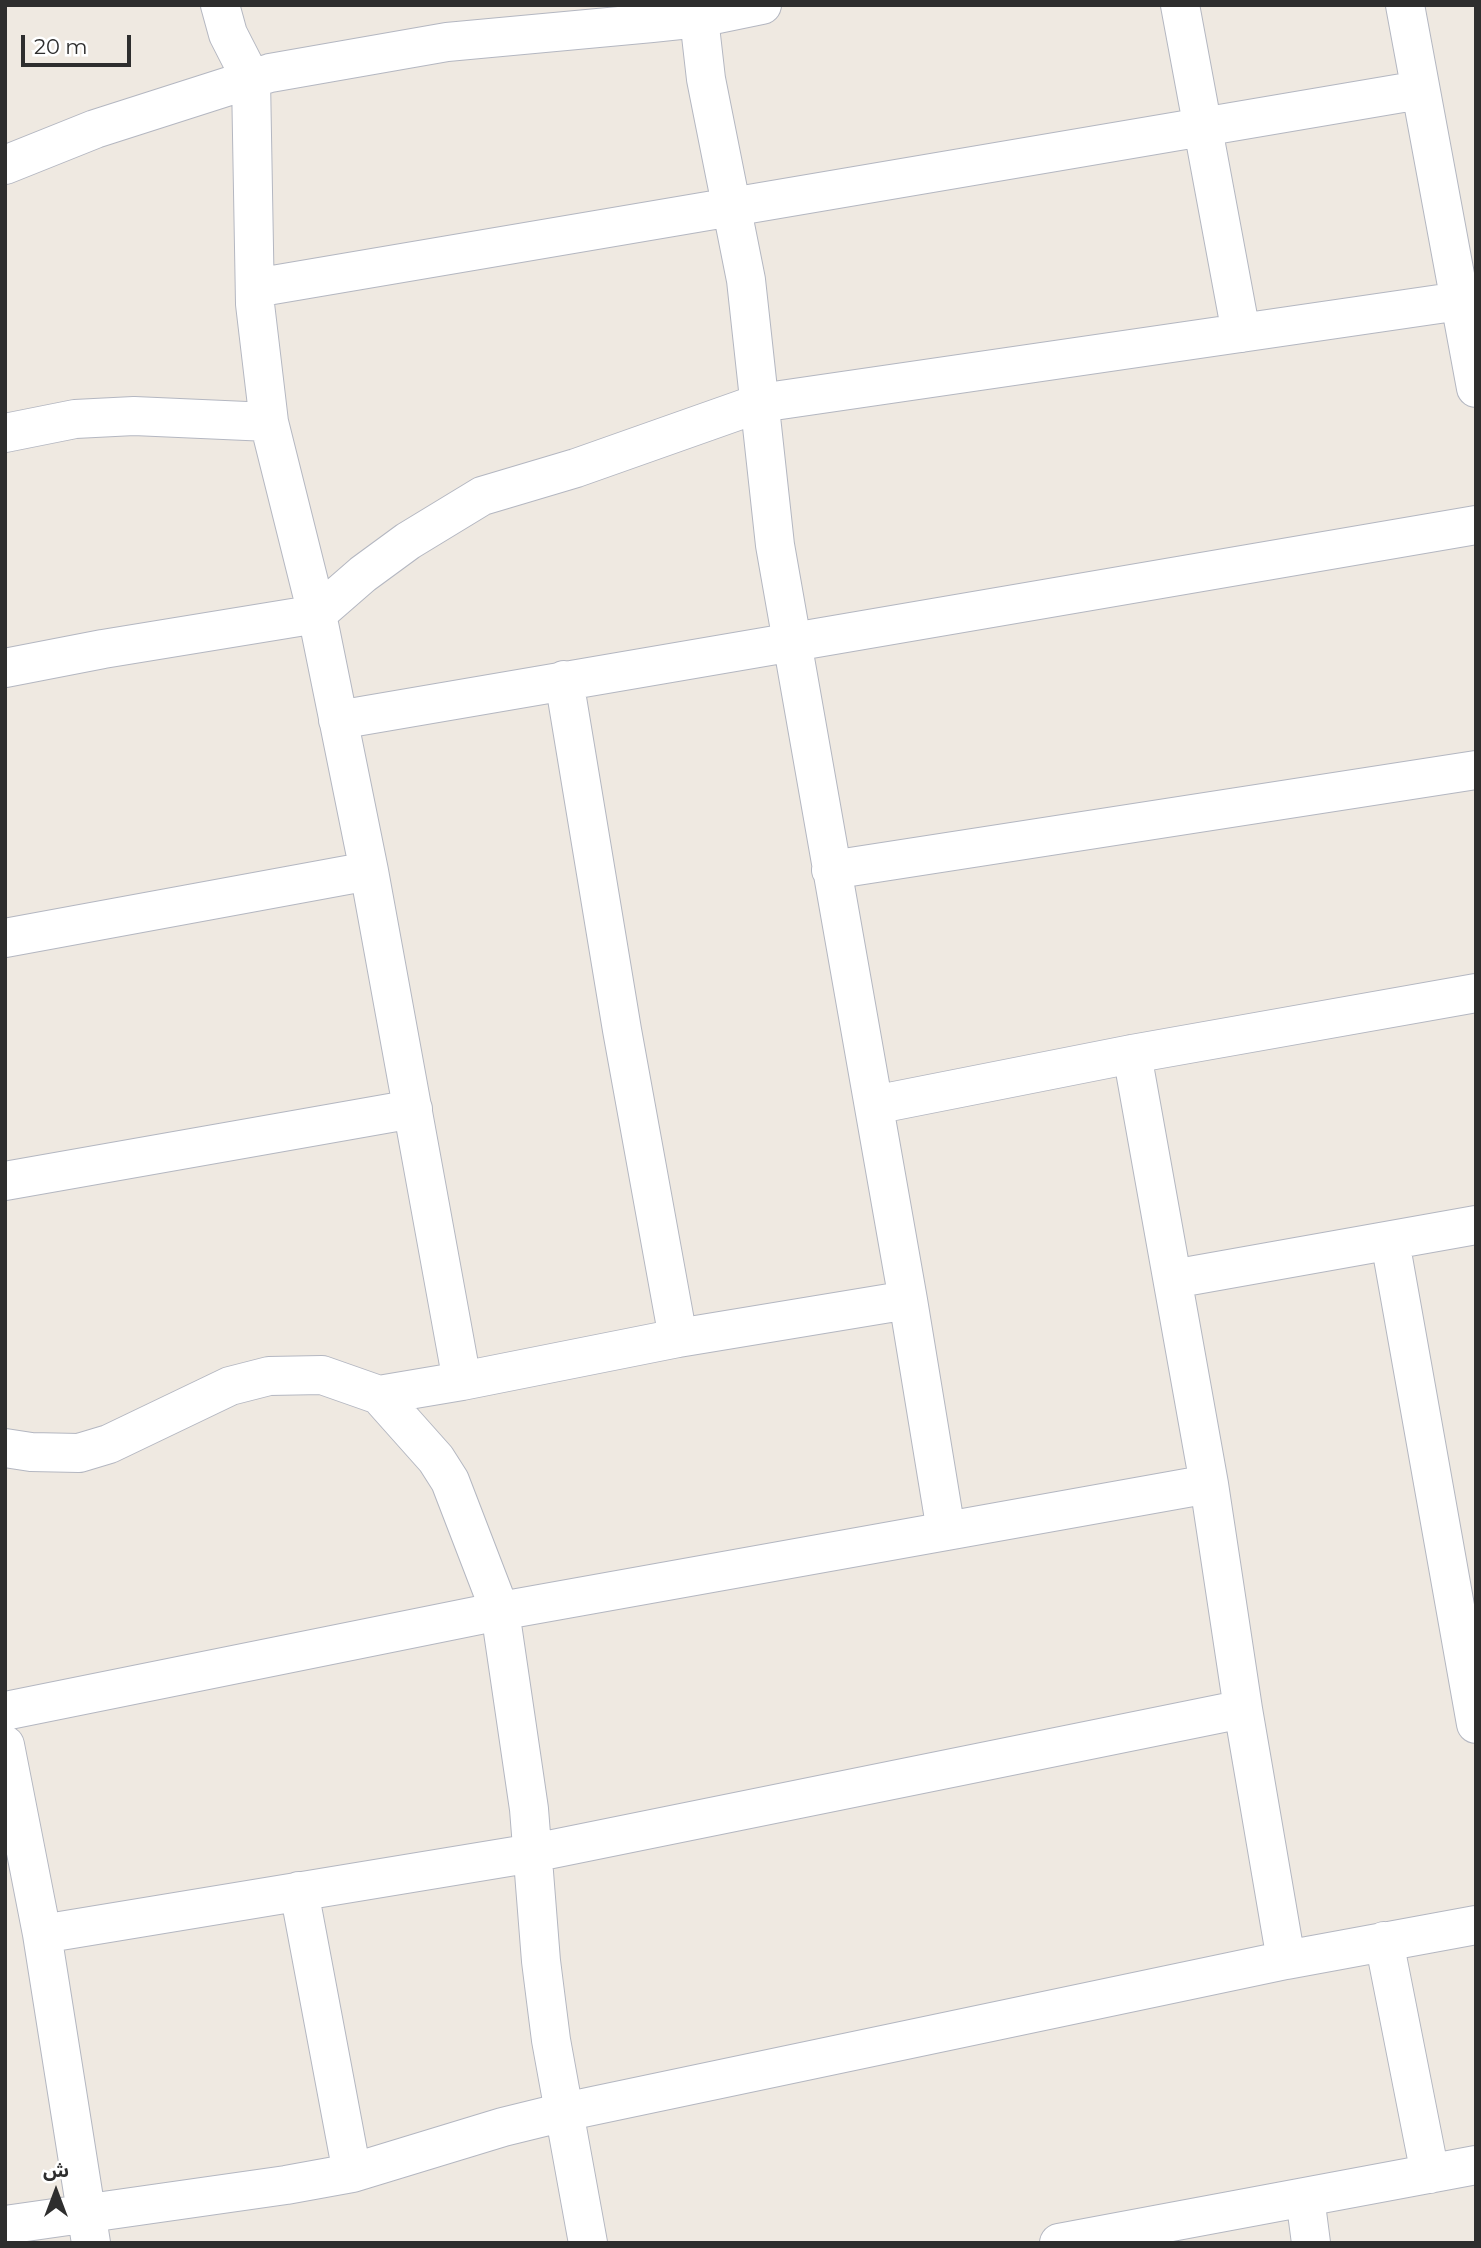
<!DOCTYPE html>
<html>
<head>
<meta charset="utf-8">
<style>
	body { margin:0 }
	#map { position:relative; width:1481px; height:2248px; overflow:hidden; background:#efe9e1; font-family:Montserrat,"Noto Sans Arabic",sans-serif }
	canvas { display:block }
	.frame { position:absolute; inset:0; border:7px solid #2e2e2e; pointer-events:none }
	.north { position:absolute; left:21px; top:2157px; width:70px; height:70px; -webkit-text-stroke:5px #fff; paint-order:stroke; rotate:0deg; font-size:19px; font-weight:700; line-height:28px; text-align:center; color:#2e2e2e }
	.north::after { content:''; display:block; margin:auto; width:24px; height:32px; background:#2e2e2e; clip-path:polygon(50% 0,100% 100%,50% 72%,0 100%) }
	.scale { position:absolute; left:21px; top:35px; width:110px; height:32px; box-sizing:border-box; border:4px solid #2e2e2e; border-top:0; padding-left:9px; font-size:21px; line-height:24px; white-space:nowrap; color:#2e2e2e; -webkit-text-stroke:5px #fff; paint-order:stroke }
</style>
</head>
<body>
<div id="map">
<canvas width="1481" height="2248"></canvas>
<div class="frame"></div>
<div class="north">ش</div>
<div class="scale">20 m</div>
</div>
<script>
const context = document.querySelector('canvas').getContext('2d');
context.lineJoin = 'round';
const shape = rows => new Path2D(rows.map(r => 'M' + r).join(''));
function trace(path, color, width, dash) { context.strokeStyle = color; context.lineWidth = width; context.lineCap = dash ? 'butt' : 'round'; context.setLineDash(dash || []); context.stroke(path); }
const street = shape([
	[220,5,228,34,251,79,255,304,269,422,317,614,369,871,462,1381],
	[705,5,699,18,706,79,746,280,775,545,908,1300,946,1531],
	[1180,5,1241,333],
	[1405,5,1476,388],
	[5,165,95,129,270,73,447,42,652,23,699,18,762,5],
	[255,288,1420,90],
	[5,433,75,419,134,416,269,422],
	[5,668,103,649,317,614,363,574,408,541,482,496,576,468,760,403,1460,301],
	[564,680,622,1030,678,1338],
	[338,720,1476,525],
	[831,870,1476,770],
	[5,938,369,871],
	[1132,1054,1209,1484,1243,1709,1286,1960],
	[874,1105,1132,1054,1476,993],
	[5,1181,413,1109],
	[1390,1241,1476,1724],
	[1173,1279,1476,1225],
	[379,1395,462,1381,678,1338,908,1300],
	[5,1448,31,1452,79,1453,109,1444,230,1386,269,1376,322,1375,379,1395,436,1459,450,1481,500,1611,529,1809,541,1961,551,2040,588,2243],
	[5,1711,500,1611,1209,1484],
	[5,1745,42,1934,91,2243],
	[299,1891,352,2173],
	[42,1934,533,1853,1243,1709],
	[1384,1941,1430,2174],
	[1305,2197,1311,2243],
	[5,2225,286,2185,352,2173,503,2127,564,2112,1286,1960,1476,1925],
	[1059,2243,1476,2165]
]);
trace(street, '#b4b7c1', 40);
trace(street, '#fff', 38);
</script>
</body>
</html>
